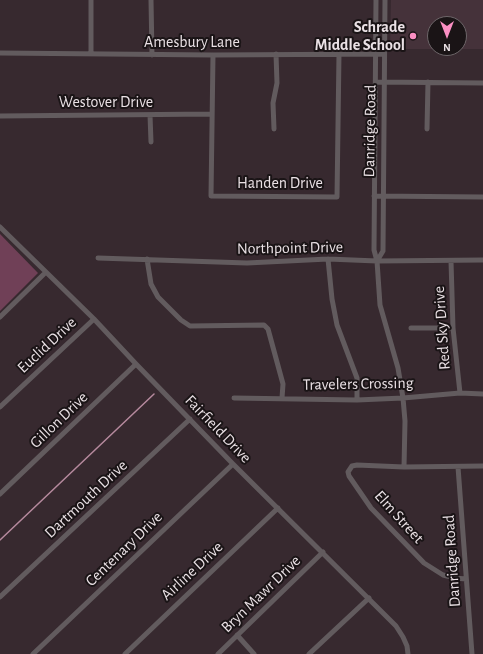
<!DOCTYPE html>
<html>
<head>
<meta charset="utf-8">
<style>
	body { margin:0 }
	#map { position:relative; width:483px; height:654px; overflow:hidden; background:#37292f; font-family:"Alegreya Sans",sans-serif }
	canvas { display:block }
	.north { position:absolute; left:427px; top:16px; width:40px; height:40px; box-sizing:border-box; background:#1a1416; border:1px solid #6d6669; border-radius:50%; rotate:180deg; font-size:11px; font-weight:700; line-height:16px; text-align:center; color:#eae1e5 }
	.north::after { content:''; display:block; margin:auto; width:14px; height:18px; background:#fb8fc3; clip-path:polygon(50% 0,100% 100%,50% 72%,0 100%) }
</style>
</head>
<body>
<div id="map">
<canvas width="483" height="654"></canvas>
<div class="north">N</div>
</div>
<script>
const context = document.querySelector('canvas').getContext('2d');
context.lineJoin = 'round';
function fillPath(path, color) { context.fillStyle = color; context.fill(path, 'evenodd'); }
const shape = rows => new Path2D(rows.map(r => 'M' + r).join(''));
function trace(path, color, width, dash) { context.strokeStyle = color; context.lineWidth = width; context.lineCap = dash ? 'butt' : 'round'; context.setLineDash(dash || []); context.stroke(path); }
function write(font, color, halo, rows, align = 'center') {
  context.font = font + ' "Alegreya Sans",sans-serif'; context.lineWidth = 4; context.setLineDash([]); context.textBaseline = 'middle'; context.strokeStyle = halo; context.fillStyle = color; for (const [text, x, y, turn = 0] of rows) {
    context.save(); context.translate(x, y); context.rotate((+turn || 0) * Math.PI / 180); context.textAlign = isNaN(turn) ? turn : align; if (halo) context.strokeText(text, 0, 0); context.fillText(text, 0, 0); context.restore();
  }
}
fillPath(shape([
	[391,0,483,0,483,49,390,49],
	[435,24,459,24,459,48,435,48]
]), '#45323a');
fillPath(shape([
	[0,234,38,273,0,311]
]), '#704057');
trace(shape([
	[0,540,154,394]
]), '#b68a9e', 1.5);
trace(shape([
	[91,0,91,53],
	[151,0,152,55],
	[376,0,374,250,377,261,380,305,398,368,403,398,405,421,404,467],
	[0,53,213,55,384,54],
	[213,55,211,196,337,197,339,54],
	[376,82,483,83],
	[150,115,151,142],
	[0,116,212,114],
	[274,129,273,103,277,83,276,54],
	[427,129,428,82],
	[374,196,483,197],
	[0,227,94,319,136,364,233,464,396,626,403,637,407,646,408,654],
	[98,258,247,263,328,259,377,261,483,260],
	[147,259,151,284,158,297,181,320,190,326,264,325,268,329,283,384,282,398],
	[328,259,332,299,337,325,357,378,357,400],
	[377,261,383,251,385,0],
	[451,261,453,328,460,393],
	[0,317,45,273],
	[411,328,453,328],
	[234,398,357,400,403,398,460,393,483,394],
	[0,407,94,319],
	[458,467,472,654],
	[0,494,136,364],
	[466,579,455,578,443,575,424,563,371,508,349,476,348,472,352,466,357,465,404,467,483,466],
	[0,597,190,419],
	[237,635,254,654],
	[33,654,233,464],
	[125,654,278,508],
	[218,654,323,552],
	[309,654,369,598]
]), '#625b5e', 5);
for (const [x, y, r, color] of [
	[413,36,4,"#fb8fc3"]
]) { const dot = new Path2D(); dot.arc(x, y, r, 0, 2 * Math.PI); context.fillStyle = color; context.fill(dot); trace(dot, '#1a1416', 1.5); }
write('bold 16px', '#eae1e5', '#1a1416', [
	["Schrade",405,27],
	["Middle School",405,45]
], 'right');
write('16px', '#eae1e5', '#1a1416', [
	["Amesbury Lane",192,42],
	["Westover Drive",106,102],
	["Danridge Road",370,131,-89],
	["Handen Drive",280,183],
	["Northpoint Drive",290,248,-1],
	["Red Sky Drive",442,328,-94],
	["Euclid Drive",47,345,-43],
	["Travelers Crossing",358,384,-1],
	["Gillon Drive",59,420,-44],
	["Fairfield Drive",218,429,46],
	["Dartmouth Drive",86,499,-43],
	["Elm Street",399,517,48],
	["Centenary Drive",124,549,-44],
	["Danridge Road",452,561,-94],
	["Airline Drive",192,571,-43],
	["Bryn Mawr Drive",261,594,-44]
]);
</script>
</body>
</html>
